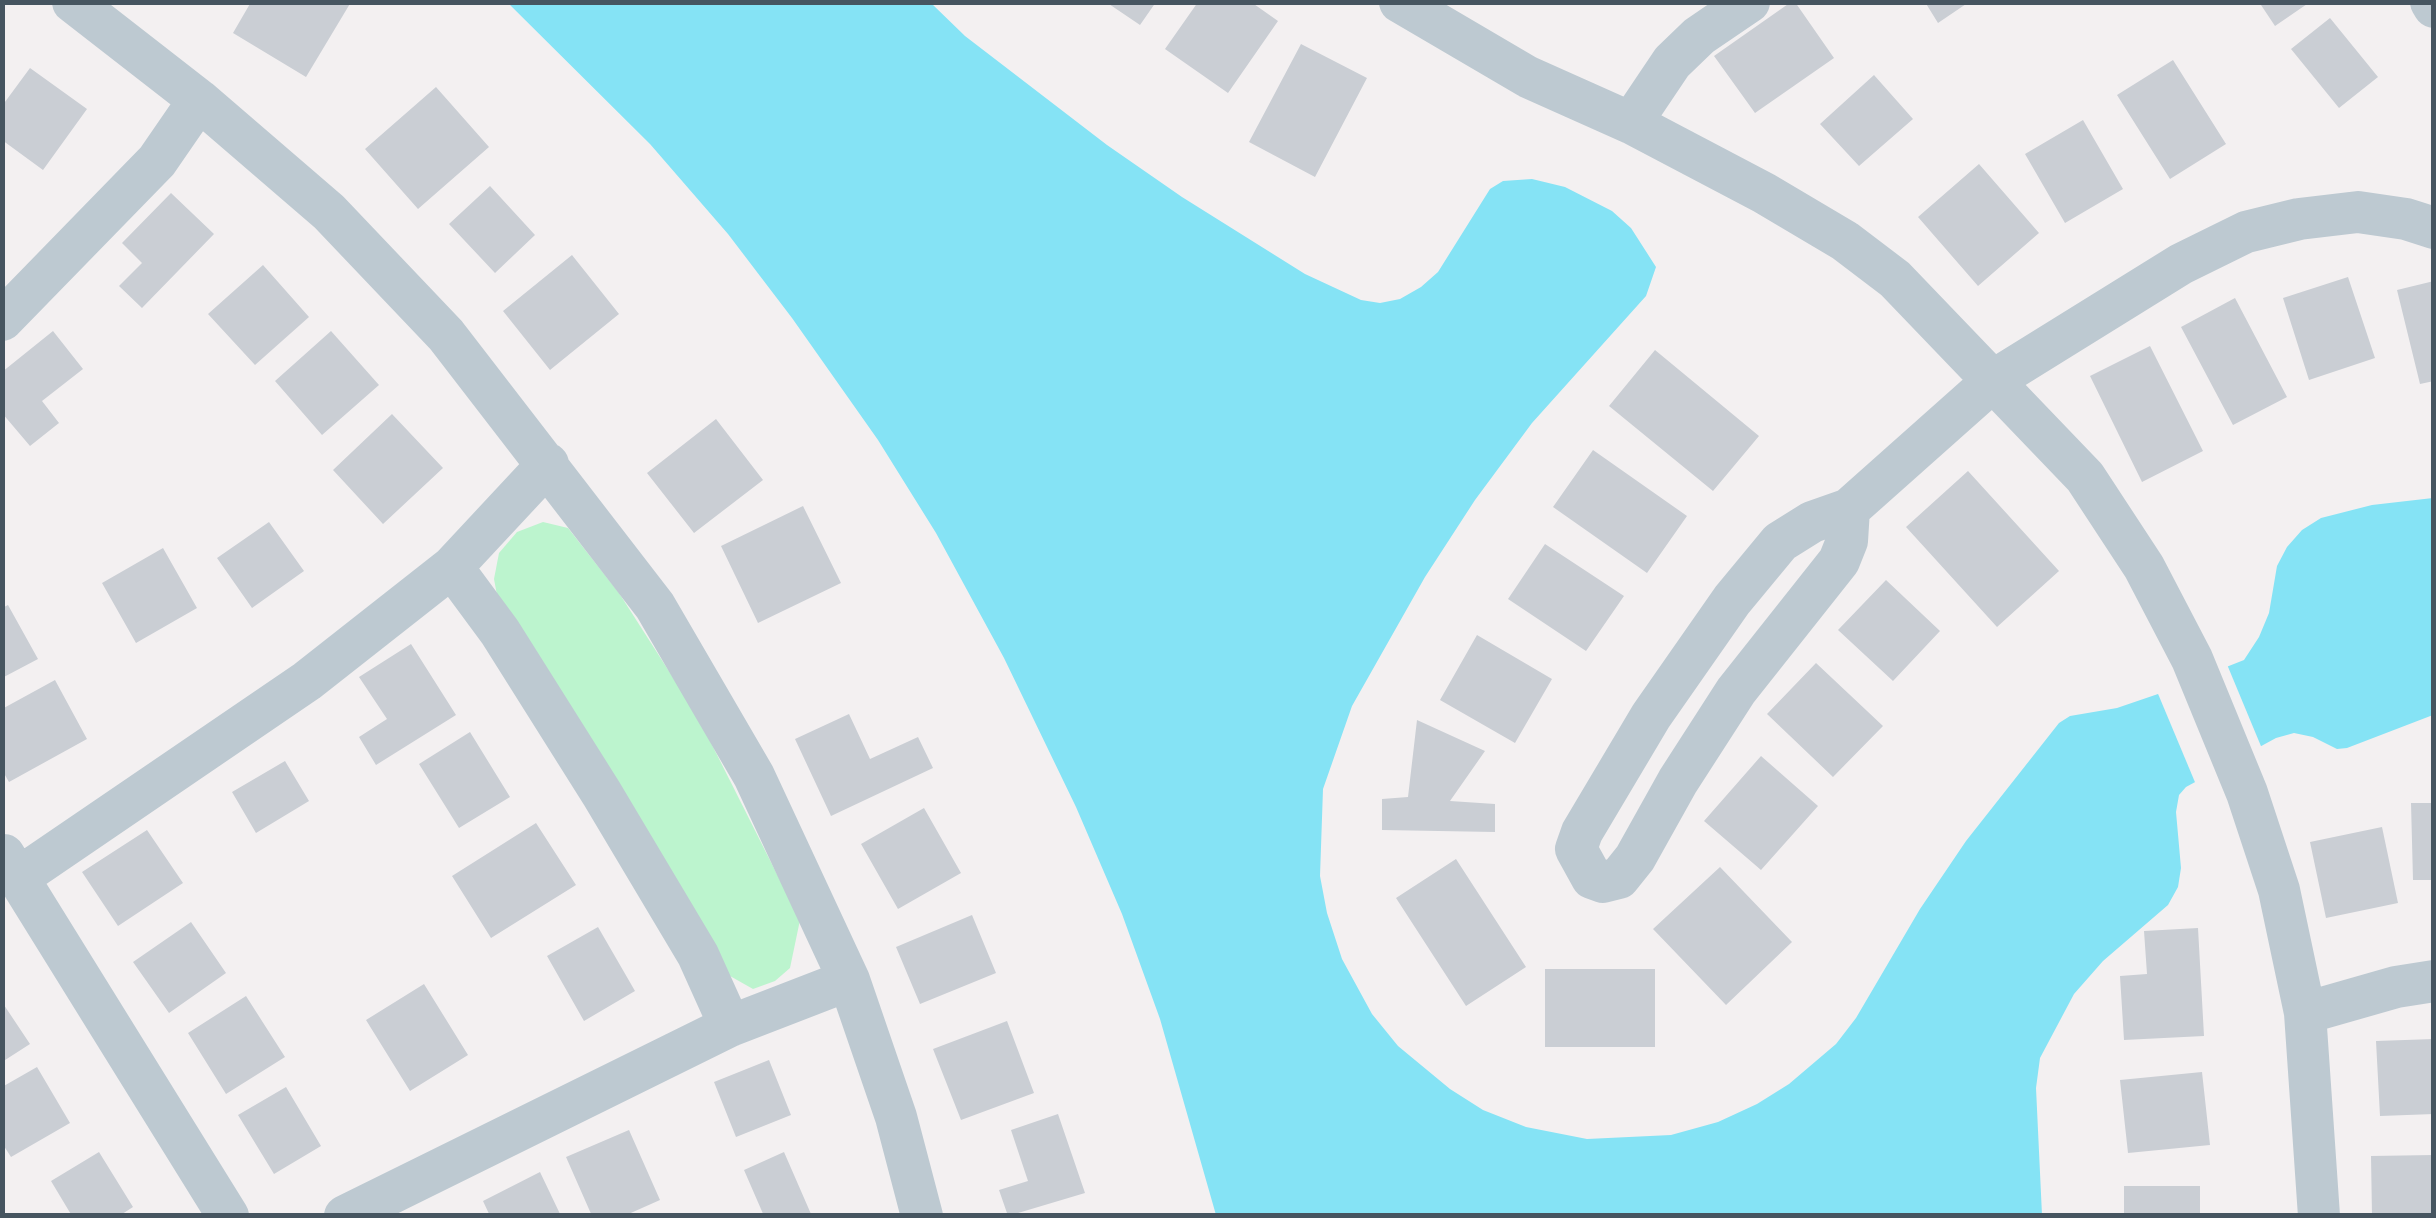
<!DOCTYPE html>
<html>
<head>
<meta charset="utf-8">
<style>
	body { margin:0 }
	#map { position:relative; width:2436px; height:1218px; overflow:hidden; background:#f3f0f1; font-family:"IBM Plex Sans",sans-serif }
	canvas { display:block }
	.frame { position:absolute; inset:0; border:5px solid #465560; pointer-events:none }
</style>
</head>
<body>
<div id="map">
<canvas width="2436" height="1218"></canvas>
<div class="frame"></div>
</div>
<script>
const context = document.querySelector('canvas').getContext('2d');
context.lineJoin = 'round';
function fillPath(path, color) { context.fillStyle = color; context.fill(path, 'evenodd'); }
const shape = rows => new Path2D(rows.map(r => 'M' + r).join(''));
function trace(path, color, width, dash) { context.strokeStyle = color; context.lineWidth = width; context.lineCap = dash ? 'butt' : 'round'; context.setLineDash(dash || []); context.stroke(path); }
fillPath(shape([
	[543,522,568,528,619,593,697,715,800,920,790,968,775,981,753,989,730,976,499,606,494,579,499,553,517,532]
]), '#bcf4ce');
fillPath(shape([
	[508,3,931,3,965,36,1107,145,1182,197,1305,274,1361,300,1380,303,1400,299,1421,287,1438,272,1490,189,1503,181,1532,179,1565,187,1612,211,1631,228,1656,267,1646,296,1532,423,1475,500,1425,577,1352,706,1323,789,1320,876,1327,913,1342,959,1372,1014,1398,1046,1450,1089,1483,1110,1526,1127,1587,1139,1671,1135,1718,1122,1757,1104,1789,1084,1836,1044,1856,1018,1920,909,1966,841,2059,723,2070,716,2117,708,2158,694,2244,660,2259,637,2269,613,2277,566,2287,547,2302,530,2321,518,2372,505,2433,498,2433,715,2347,748,2337,749,2313,737,2294,733,2276,738,2186,787,2179,795,2176,812,2181,868,2178,887,2168,905,2103,961,2074,994,2040,1058,2036,1088,2042,1215,1216,1215,1160,1019,1122,914,1076,807,1004,658,936,533,878,440,792,318,728,234,650,144]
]), '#85e3f5');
fillPath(shape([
	[2226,662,2263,751,2197,787,2156,689]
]), '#f3f0f1');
fillPath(shape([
	[251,2,351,2,306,77,233,33],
	[1106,2,1156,2,1140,25],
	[1198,2,1251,2,1278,21,1228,93,1165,49],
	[1791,2,1795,2,1834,58,1755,113,1714,56],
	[1925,2,1969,2,1938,23],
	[2259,2,2310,2,2275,26],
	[2330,18,2378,77,2339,108,2291,49],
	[1301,44,1367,78,1315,177,1249,142],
	[2173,60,2226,144,2170,179,2117,95],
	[30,68,87,109,43,170,2,140,2,106],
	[1874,75,1913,119,1859,166,1820,124],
	[436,87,489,147,418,209,365,149],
	[2083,120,2123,189,2065,223,2025,154],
	[1979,164,2039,233,1978,286,1918,217],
	[490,186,535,235,495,273,449,224],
	[171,193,214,234,142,308,119,286,142,263,122,243],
	[572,255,619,314,550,370,503,311],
	[263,265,309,317,255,365,208,314],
	[2348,277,2375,358,2309,380,2283,298],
	[2434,281,2434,381,2420,384,2397,290],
	[2235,298,2287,397,2233,425,2181,327],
	[53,331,83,369,42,401,59,423,30,446,2,413,2,372],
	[331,331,379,385,322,435,275,381],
	[2150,346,2203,451,2142,482,2090,376],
	[1655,350,1759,436,1713,491,1609,406],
	[392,414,443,468,383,524,333,470],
	[716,419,763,480,694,533,647,473],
	[1593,450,1687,516,1647,573,1553,507],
	[1968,471,2059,571,1997,627,1906,527],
	[803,506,841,583,758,623,721,546],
	[269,522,304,571,252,608,217,558],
	[1545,544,1624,596,1586,651,1508,599],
	[163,548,197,608,136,643,102,583],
	[1886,580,1940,631,1893,681,1838,630],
	[8,605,38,659,2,678,2,608],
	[1477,635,1552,679,1515,743,1440,700],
	[411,644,456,715,376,765,359,737,387,719,359,677],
	[1816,663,1883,726,1833,777,1767,714],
	[55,680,87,739,9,782,2,770,2,709],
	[849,714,870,759,918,737,933,768,831,816,795,739],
	[1417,720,1485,751,1450,801,1495,804,1495,832,1382,830,1382,799,1408,797],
	[470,732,510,797,459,828,419,764],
	[1761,756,1818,806,1761,870,1704,821],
	[285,761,309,801,256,833,232,792],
	[2411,803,2434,803,2434,880,2413,880],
	[924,808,961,873,898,909,861,844],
	[536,823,576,885,491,938,452,876],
	[2382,827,2398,903,2326,918,2310,842],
	[147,830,183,883,118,926,82,872],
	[1456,859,1526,967,1466,1006,1396,898],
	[1720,867,1792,942,1726,1005,1653,929],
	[972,915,996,973,920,1004,896,947],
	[191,922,226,973,169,1013,133,962],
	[598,927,635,991,584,1021,547,956],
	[2198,928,2204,1036,2124,1040,2120,976,2147,974,2144,931],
	[1545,969,1655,969,1655,1047,1545,1047],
	[424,984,468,1055,410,1091,366,1020],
	[246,996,285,1057,226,1094,188,1033],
	[2,1002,30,1044,2,1062],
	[1007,1021,1034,1093,961,1120,933,1049],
	[2434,1039,2434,1114,2380,1116,2376,1041],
	[769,1060,791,1115,736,1137,714,1082],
	[37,1067,70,1123,11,1157,2,1143,2,1087],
	[2202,1072,2210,1145,2128,1153,2120,1080],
	[286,1087,321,1146,274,1174,238,1115],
	[1058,1114,1085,1193,1008,1216,999,1190,1028,1181,1011,1130],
	[629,1130,660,1200,624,1216,592,1216,566,1157],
	[99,1152,133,1207,119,1216,72,1216,51,1181],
	[784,1152,811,1214,807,1216,764,1216,744,1170],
	[2434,1155,2434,1216,2372,1216,2371,1156],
	[540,1172,561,1216,490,1216,483,1201],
	[2124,1186,2200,1186,2200,1216,2124,1216]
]), '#caced4');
trace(shape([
	[73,2,199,100,329,212,446,335,655,606,754,776,849,980,896,1117,922,1216],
	[1400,2,1528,77,1631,123,1764,193,1845,241,1895,279,2085,477,2144,567,2192,659,2247,793,2279,890,2305,1013,2319,1216],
	[2431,2,2434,7],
	[1631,123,1672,62,1699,36,1749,2],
	[2,320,157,161,199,100],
	[1849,509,1847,541,1839,561,1736,691,1678,781,1635,858,1619,878,1603,882,1592,878,1576,849,1582,832,1651,716,1732,600,1780,542,1812,522,1849,509,1994,380,2181,264,2246,232,2299,219,2358,212,2406,219,2434,228],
	[452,567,500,632,602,794,698,955,730,1026],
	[4,855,228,1216],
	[18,878,307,681,452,567,548,464],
	[2305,1013,2396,987,2434,981],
	[345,1216,730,1026,849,980]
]), '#bdc9d1', 42);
</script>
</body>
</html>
